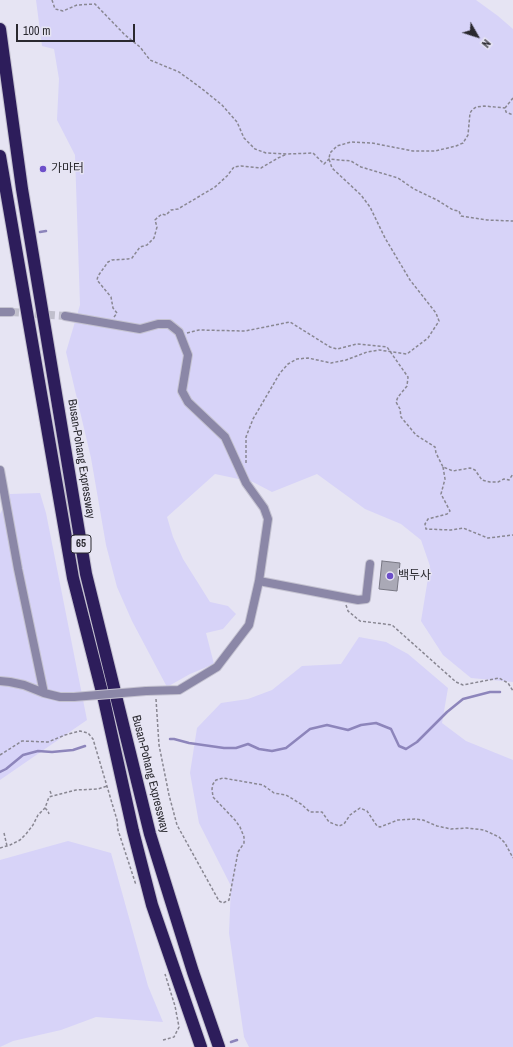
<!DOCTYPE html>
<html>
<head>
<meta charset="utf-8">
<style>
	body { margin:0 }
	#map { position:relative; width:513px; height:1047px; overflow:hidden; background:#e6e4f3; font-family:"Archivo Narrow",sans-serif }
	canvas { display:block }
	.north { position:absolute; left:457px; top:16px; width:40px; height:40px; -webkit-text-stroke:3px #e6e4f3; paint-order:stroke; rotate:129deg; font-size:11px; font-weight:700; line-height:16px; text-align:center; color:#2a292f }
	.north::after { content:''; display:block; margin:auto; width:14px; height:18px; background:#2a292f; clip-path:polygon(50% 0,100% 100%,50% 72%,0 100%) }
	.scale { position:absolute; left:16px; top:24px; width:119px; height:18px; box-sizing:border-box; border:2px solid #2a292f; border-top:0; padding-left:5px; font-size:12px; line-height:14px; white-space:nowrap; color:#2a292f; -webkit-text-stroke:3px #e6e4f3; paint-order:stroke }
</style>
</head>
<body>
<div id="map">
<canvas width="513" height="1047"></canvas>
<div class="north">N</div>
<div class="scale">100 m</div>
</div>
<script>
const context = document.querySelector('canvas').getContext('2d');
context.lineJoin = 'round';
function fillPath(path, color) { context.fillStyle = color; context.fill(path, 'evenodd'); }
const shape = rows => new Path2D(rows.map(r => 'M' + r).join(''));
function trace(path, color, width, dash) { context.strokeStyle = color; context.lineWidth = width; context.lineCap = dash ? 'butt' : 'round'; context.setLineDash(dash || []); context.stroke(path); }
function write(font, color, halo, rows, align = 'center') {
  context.font = font + ' "Archivo Narrow","Noto Sans KR",sans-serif'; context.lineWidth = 3; context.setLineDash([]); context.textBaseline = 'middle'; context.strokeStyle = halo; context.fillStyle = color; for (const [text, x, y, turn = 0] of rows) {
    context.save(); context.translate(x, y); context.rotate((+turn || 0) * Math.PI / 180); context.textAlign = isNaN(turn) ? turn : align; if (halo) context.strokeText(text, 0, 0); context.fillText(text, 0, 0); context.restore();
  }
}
fillPath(shape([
	[36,0,476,0,498,16,513,29,513,682,471,678,443,655,421,621,430,566,421,540,401,524,365,509,317,474,272,492,253,482,215,474,167,517,173,537,183,559,210,602,228,606,236,614,223,629,206,633,214,664,190,674,167,687,132,621,117,587,106,545,91,458,66,352,80,305,75,155,57,120,59,79,54,49,42,46],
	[40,493,46,513,87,720,0,780,0,514,10,494],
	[359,637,386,642,408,654,448,688,442,723,466,741,513,760,513,1047,249,1047,244,1037,229,933,231,886,199,823,190,773,197,728,221,703,248,699,272,690,302,666,341,664],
	[68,841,111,853,148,986,163,1022,96,1017,61,1030,13,1041,0,1047,0,860]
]), '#d7d3f8');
trace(shape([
	[40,232,46,231],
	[170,739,174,739,189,743,224,748,236,748,248,744,259,749,272,751,286,748,310,729,327,725,348,730,361,725,376,723,391,729,399,746,406,749,417,742,447,712,463,699,490,692,500,692],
	[0,772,6,769,23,755,38,751,52,752,73,750,85,746],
	[231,1042,237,1040]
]), '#8d85bb', 2.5);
const building = shape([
	[382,561,400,563,397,591,379,589,382,561]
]);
fillPath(building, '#aaa9b6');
trace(building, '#797884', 1);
trace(shape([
	[11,312,65,316]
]), '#c0bfcc', 8, [8, 4]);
const minor = shape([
	[0,312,11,312],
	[65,316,140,329,158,324,169,324,179,332,188,355,182,391,188,402,225,437,246,483,264,508,268,519,259,581,249,625,217,667,179,690,146,691],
	[0,470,18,569,44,693],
	[259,581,358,600,366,599,370,564],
	[0,681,10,682,24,685,44,693,60,697,74,697]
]);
const highway = shape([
	[0,29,22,189,86,574,150,834,193,972,219,1047],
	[0,156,73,578,104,700,133,831,152,905,201,1047]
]);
trace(minor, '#c4c2d0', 10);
trace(highway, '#c4c2d0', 14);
trace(shape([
	[52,0,55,9,63,11,77,5,95,4,125,35,140,47,150,60,179,72,201,88,222,105,237,122,244,138,255,149,266,153,287,154,313,153,324,164,329,159,351,161,361,167,398,178,414,189,437,200,453,210,459,211,461,216,487,220,513,221],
	[513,98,505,108,506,112,513,115],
	[114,317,117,313,113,308,111,297,97,280,98,276,108,262,112,260,128,259,132,258,140,247,147,245,154,238,157,227,155,220,158,217,162,214,166,215,171,210,178,209,215,187,227,176,234,167,241,166,261,168,278,158,287,154],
	[187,333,199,330,245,331,290,322,330,347,337,349,357,344,387,347,408,377,407,386,398,397,396,402,400,409,401,417,416,435,435,447,436,453,443,467,453,471,470,468,475,470,482,480,490,482,498,482,504,479,509,480,513,474],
	[246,463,246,437,253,419,280,373,288,364,297,359,308,358,331,363,346,360,367,352,379,350,407,354,428,338,439,321,436,313,410,280,385,238,370,207,361,195,332,168,329,159,330,153,337,146,351,142,372,143,413,151,435,151,456,146,463,143,468,135,470,113,472,110,476,107,484,106,505,108],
	[443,467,445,479,441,494,450,511,447,514,428,519,425,524,426,529,451,530,463,528,488,538,513,535],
	[346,605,348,611,360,621,392,625,456,682,463,685,499,678,508,683,513,691],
	[156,699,159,745,169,795,177,825,219,901,223,903,229,900,238,852,244,843,244,837,240,827,235,820,213,797,212,789,213,784,216,780,223,778,263,785,274,793,286,795,301,804,310,812,322,812,329,822,339,826,344,824,350,815,360,808,367,811,377,826,380,827,398,820,415,819,423,820,437,826,451,829,467,828,484,830,499,837,505,843,513,858],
	[0,755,22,741,48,742,65,735,80,731,88,733,93,739,117,820,118,830,136,885],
	[50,791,52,796],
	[45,808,48,811,49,814],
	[4,833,7,846],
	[0,848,10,845,20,840,26,834,33,825,38,815,45,808,49,797,76,790,98,789,107,786],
	[163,1040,174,1037,179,1027,175,1006,165,974]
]), '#898792', 1.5, [3, 2]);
trace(minor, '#8b87a7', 8);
trace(highway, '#2d1d5b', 12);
const minorBridge = shape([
	[74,697,146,691]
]);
trace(minorBridge, '#c4c2d0', 10, []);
trace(minorBridge, '#8b87a7', 8);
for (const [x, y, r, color] of [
	[43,169,4,"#6d4fc9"],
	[390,576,4,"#6d4fc9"]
]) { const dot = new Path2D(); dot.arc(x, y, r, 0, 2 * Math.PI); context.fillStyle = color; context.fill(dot); trace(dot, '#e6e4f3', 1.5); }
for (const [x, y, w] of [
	[81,544,20]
]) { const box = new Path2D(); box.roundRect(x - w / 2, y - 9, w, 18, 3); context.fillStyle = '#e6e4f3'; context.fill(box); trace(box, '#2a292f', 1); }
write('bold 11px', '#2a292f', null, [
	["65",81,544]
]);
write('12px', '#2a292f', '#e6e4f3', [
	["가마터",51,169],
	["백두사",398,576]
], 'left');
write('12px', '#2a292f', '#e6e4f3', [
	["Busan-Pohang Expressway",81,459,81],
	["Busan-Pohang Expressway",150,774,76]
]);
</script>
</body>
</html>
